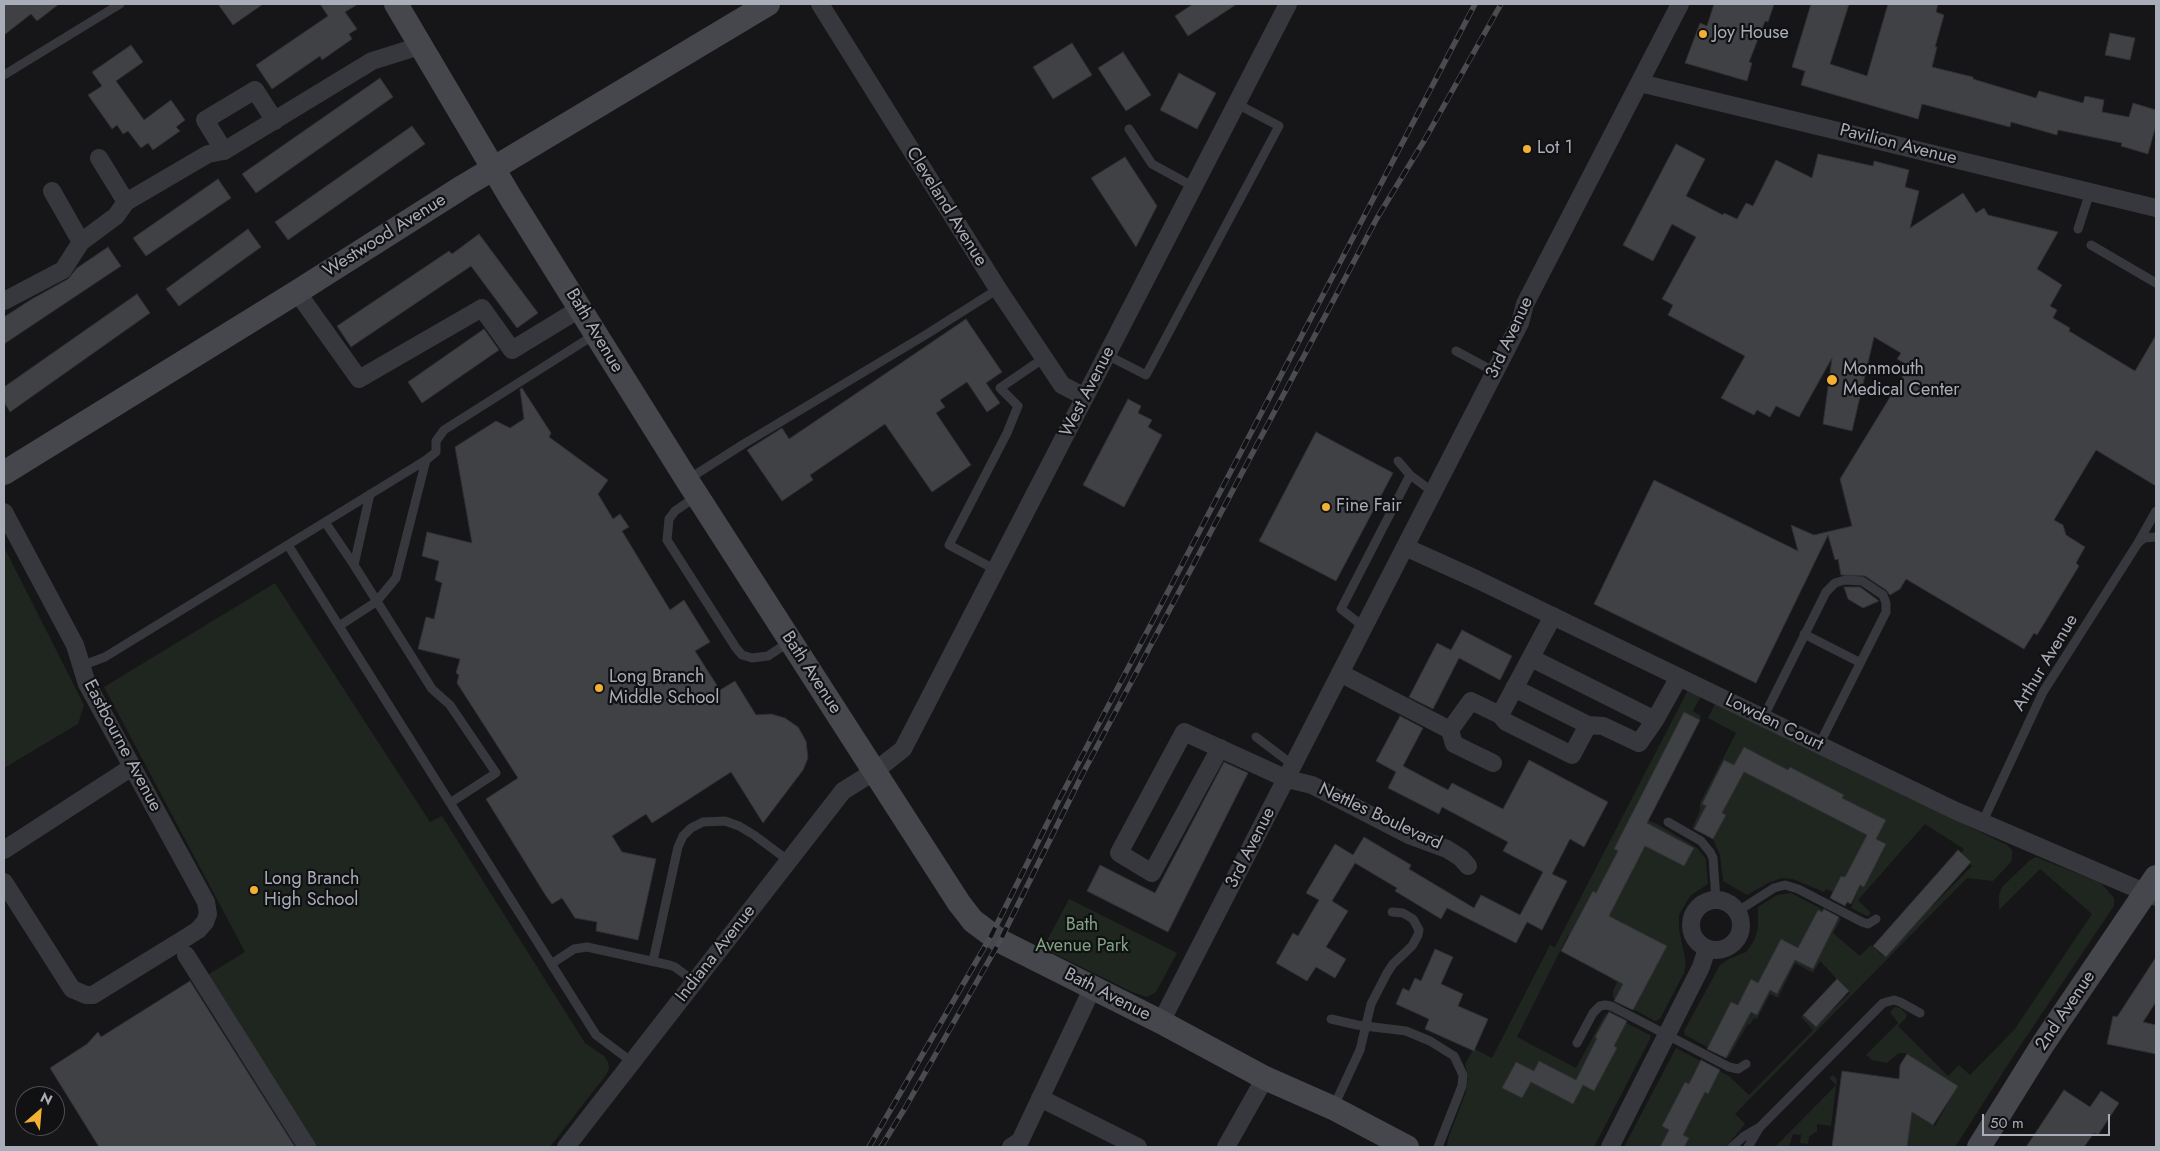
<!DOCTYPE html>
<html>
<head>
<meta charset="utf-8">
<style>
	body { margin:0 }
	#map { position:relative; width:2160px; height:1151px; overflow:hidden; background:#161618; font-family:Jost,sans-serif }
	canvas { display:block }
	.frame { position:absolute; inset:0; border:5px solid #a8adb8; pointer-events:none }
	.north { position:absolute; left:15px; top:1086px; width:50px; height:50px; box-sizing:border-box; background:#111113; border:1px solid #4d4f55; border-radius:50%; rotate:27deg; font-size:14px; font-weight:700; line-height:20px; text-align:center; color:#a8adb8 }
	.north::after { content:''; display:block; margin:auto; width:18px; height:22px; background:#f2b134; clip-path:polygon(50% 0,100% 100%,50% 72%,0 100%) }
	.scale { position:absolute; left:1982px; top:1114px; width:128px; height:22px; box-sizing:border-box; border:2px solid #a8adb8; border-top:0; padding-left:6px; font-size:15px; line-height:18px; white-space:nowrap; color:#a8adb8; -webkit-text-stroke:4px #111113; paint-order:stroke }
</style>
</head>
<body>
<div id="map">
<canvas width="2160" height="1151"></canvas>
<div class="frame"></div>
<div class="north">N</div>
<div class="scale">50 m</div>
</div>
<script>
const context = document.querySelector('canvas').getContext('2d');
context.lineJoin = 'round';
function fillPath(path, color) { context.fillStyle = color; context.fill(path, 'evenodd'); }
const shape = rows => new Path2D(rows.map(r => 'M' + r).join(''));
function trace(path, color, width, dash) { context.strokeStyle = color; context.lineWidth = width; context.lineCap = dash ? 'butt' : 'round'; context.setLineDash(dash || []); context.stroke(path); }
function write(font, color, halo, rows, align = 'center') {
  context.font = font + ' Jost,sans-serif'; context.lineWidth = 4.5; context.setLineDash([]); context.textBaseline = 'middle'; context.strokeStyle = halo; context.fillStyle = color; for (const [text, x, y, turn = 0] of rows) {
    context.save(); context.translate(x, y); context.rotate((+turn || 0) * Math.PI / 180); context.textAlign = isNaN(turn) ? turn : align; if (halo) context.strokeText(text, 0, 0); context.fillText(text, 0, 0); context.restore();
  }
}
fillPath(shape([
	[4,547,84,705,78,724,4,768],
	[275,583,430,822,442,816,585,1043,604,1056,608,1062,609,1069,606,1075,550,1147,307,1147,201,979,245,952,104,687],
	[1688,690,1701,696,1693,711,1701,716,1700,720,1684,712,1637,804,1643,807,1639,816,1657,824,1697,848,1706,859,1708,884,1690,896,1679,915,1679,929,1686,963,1684,973,1660,1019,1655,1021,1613,998,1613,991,1617,982,1611,979,1620,961,1568,935,1517,1037,1576,1068,1606,1013,1650,1035,1650,1039,1594,1147,1447,1147,1448,1139,1466,1092,1468,1077,1465,1064,1473,1050,1475,1049,1492,1058,1550,945,1555,947],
	[1715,704,2007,845,2012,850,2012,858,2011,862,1993,881,1967,878,1735,1114,1745,1124,1726,1147,1624,1147,1676,1048,1729,1076,1749,1095,1813,1030,1801,1017,1803,1015,1815,1027,1850,993,1820,961,1813,973,1795,963,1778,998,1770,994,1757,1019,1754,1018,1750,1025,1748,1024,1728,1058,1685,1035,1684,1031,1720,965,1729,959,1746,952,1754,941,1758,928,1758,907,1777,895,1791,893,1841,919,1833,933,1860,956,1871,945,1883,956,1972,866,1960,854,1964,849,1925,824,1858,900,1870,912,1870,915,1867,916,1851,908,1860,885,1864,887,1886,844,1876,839,1885,820,1842,798,1843,795,1790,767,1788,770,1744,747,1734,765,1724,760,1702,804,1706,806,1694,829,1692,828,1700,811,1700,803,1736,733,1708,718],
	[1744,772,1867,835,1845,877,1841,876,1833,892,1826,889,1824,892,1793,879,1782,878,1768,883,1747,895,1723,881,1720,855,1713,839,1725,815,1722,813],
	[2036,857,2101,883,2114,898,2114,906,2016,1052,1955,1147,1907,1147,1912,1112,1935,1126,1957,1086,1905,1053,1899,1053,1887,1063,1872,1060,1866,1055,1898,1023,1890,1012,1895,1007,1900,1008,1907,1014,1906,1018,1898,1026,1948,1076,1959,1065,1970,1075,2014,1030,2092,914,2040,869,1999,910,1999,895,2002,887,2030,860],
	[1069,899,1177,953,1156,992,1147,997,1132,992,1043,948],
	[1833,1075,1837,1079,1831,1126,1817,1124,1817,1131,1809,1137,1808,1144,1800,1143,1801,1135,1793,1134,1789,1147,1775,1147,1836,1085,1829,1078]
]), '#1e261f');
const building = shape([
	[4,4,59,4,37,21,31,14,4,35,4,4],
	[218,4,263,4,233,25,218,4],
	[320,4,358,4,345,12,357,29,349,34,352,39,322,60,320,56,272,89,256,65,328,16,320,4],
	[1193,4,1237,4,1188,36,1175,16,1193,4],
	[1714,4,1774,4,1768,22,1765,21,1749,62,1752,63,1747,81,1685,63,1700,23,1707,26,1714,4],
	[1811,4,1849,4,1830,64,1867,76,1888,4,1938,4,1936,12,1944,15,1935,47,1937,47,1932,67,1973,77,1973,79,2036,98,2039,91,2083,103,2085,96,2104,100,2102,112,2129,117,2133,103,2156,110,2156,125,2148,154,2121,146,2122,143,2058,130,2057,135,2011,122,2010,127,1922,104,1918,119,1801,85,1805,71,1792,67,1811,4],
	[2110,33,2135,38,2130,60,2105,55,2110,33],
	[1072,43,1092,75,1053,99,1033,67,1072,43],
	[131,45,143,62,116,81,144,120,171,100,185,120,176,127,180,131,153,150,148,143,141,148,128,131,123,134,117,125,112,129,88,95,102,86,92,72,131,45],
	[1123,52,1151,95,1126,111,1098,68,1123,52],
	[1179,73,1216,93,1197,129,1160,110,1179,73],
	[380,78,393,97,256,193,242,174,380,78],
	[412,126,425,144,288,240,275,222,412,126],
	[1676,144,1705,159,1686,196,1723,215,1724,213,1737,219,1746,203,1753,206,1776,160,1812,178,1818,154,1873,166,1874,161,1909,170,1905,187,1919,191,1910,228,1963,193,1976,213,1984,208,1988,215,2058,232,2037,269,2062,285,2050,306,2057,310,2053,318,2070,328,2069,331,2135,371,2156,335,2156,486,2096,450,2054,520,2063,525,2066,535,2085,547,2076,563,2079,566,2037,635,2034,633,2024,649,1906,579,1900,589,1890,595,1886,590,1865,576,1841,575,1838,559,1835,560,1828,535,1756,683,1594,604,1654,480,1798,551,1791,525,1814,535,1852,526,1840,479,1909,366,1897,359,1901,353,1874,337,1852,431,1823,424,1832,358,1799,417,1776,406,1770,417,1757,410,1754,415,1721,398,1745,356,1668,315,1673,305,1662,299,1696,237,1672,224,1653,261,1623,245,1676,144],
	[1125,157,1157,206,1136,247,1091,178,1125,157],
	[218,179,231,198,146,256,133,238,218,179],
	[248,229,261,247,179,306,166,289,248,229],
	[479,234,538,313,517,328,471,266,351,347,337,326,449,251,452,254,479,234],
	[108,247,121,266,4,344,4,317,32,299,68,279,77,268,108,247],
	[137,294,150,313,10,412,4,402,4,387,137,294],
	[966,319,1002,372,986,383,1000,403,987,412,967,382,940,400,945,407,936,413,971,465,932,492,885,424,810,475,813,480,782,501,747,450,782,428,789,439,966,319],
	[484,329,499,350,422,403,408,382,484,329],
	[522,388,551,433,549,437,608,480,598,494,613,519,620,514,629,527,622,531,670,610,684,600,710,642,695,651,720,690,735,681,756,715,771,714,785,718,798,727,806,741,808,758,803,770,763,823,731,772,652,823,646,814,612,836,622,852,656,859,638,940,596,931,597,922,575,918,562,898,552,904,546,896,486,799,518,778,457,683,459,675,456,673,460,659,418,649,426,617,434,619,442,583,435,580,439,561,422,556,427,532,472,543,455,447,496,421,510,428,524,419,520,389,522,388],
	[1128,399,1141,406,1138,413,1152,420,1148,427,1162,435,1124,507,1083,485,1128,399],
	[1316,432,1393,473,1336,581,1259,541,1316,432],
	[1844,587,1860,587,1879,601,1863,608,1848,599,1844,587],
	[1462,630,1512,656,1500,680,1459,658,1433,709,1409,697,1437,643,1451,650,1462,630],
	[1684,712,1700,720,1647,823,1694,848,1684,866,1645,846,1609,916,1667,946,1633,1010,1614,1001,1623,984,1561,951,1593,891,1596,893,1618,851,1614,849,1684,712],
	[1400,716,1423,728,1403,766,1448,790,1452,783,1503,809,1529,760,1608,802,1584,847,1570,839,1552,874,1567,881,1542,930,1527,922,1516,943,1447,908,1441,919,1395,891,1397,888,1355,863,1332,901,1348,911,1326,947,1346,959,1335,978,1316,967,1307,981,1276,963,1293,933,1298,936,1319,900,1306,893,1335,844,1353,855,1364,837,1411,865,1409,869,1474,908,1481,895,1520,915,1543,872,1503,851,1508,842,1442,807,1439,814,1388,788,1396,772,1376,761,1400,716],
	[1744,747,1788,770,1790,767,1844,795,1842,798,1886,820,1876,839,1886,844,1864,887,1860,885,1851,904,1847,902,1845,906,1830,898,1841,876,1845,877,1867,835,1744,772,1722,813,1726,815,1713,839,1694,829,1706,806,1702,804,1724,760,1734,765,1744,747],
	[1224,762,1248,773,1168,932,1087,891,1100,865,1155,893,1224,762],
	[1958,850,1971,862,1886,957,1873,946,1958,850],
	[1824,909,1839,917,1813,969,1795,960,1777,994,1770,990,1757,1015,1751,1012,1726,1058,1707,1049,1731,1002,1738,1005,1751,979,1758,983,1781,939,1798,948,1818,910,1822,912,1824,909],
	[1435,949,1453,957,1441,984,1463,994,1458,1006,1488,1019,1474,1051,1425,1029,1429,1019,1396,1004,1403,988,1409,991,1415,978,1421,981,1435,949],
	[2156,957,2156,1002,2143,1022,2156,1025,2156,1054,2107,1044,2113,1016,2117,1017,2156,957],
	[1837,979,1849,991,1816,1027,1803,1015,1837,979],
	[190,981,295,1147,99,1147,50,1068,87,1044,98,1032,101,1037,190,981],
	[1609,1012,1627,1021,1614,1046,1617,1048,1594,1091,1583,1085,1573,1104,1531,1082,1522,1098,1502,1088,1516,1062,1534,1071,1539,1061,1576,1080,1597,1038,1595,1037,1609,1012],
	[1907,1054,1958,1086,1933,1125,1912,1112,1907,1147,1832,1147,1842,1071,1899,1079,1900,1065,1907,1054],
	[1701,1060,1720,1070,1708,1094,1705,1092,1683,1135,1689,1138,1684,1147,1660,1147,1669,1130,1662,1126,1685,1082,1689,1084,1701,1060],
	[2064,1090,2090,1107,2101,1091,2119,1103,2098,1135,2094,1133,2084,1147,2026,1147,2064,1090]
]);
fillPath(building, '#404145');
trace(building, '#303034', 1);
trace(shape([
	[4,75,120,4],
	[1129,129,1152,164,1194,187],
	[2078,229,2090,192],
	[2091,245,2156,283],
	[1456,351,1495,372],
	[1107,355,1146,375,1279,126,1237,104],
	[1398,461,1410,475,1433,492],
	[687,480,742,445,927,334,998,289],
	[370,494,354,565,432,689,450,705,496,773,450,803],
	[697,496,675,511,669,519,667,540,736,648,742,655,752,658,768,656,789,642],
	[325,522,354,565],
	[2139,541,2156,511],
	[288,545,596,1035,632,1062],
	[996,570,949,545,1007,433,1018,406,1000,388,1044,358],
	[339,626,376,602,396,578,426,460],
	[1364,627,1341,609,1410,475],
	[1804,634,1859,662],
	[81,666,105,657,426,460,436,452,436,441,444,430,594,335],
	[1763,718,1826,592,1835,583,1845,580,1862,581,1883,595,1886,603,1886,612,1819,745],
	[1256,737,1293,765],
	[1668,822,1701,841,1710,852,1713,858,1716,900],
	[1982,823,2043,692,2138,543,2144,538,2156,537],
	[1738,911,1774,888,1785,885,1798,889,1862,922,1868,924,1876,919],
	[653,961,678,847,683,836,691,828,703,822,725,821,739,826,754,835,789,861],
	[551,964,574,949,587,947,669,965,675,967,695,982],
	[1331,1019,1357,1025,1406,1031,1430,1041,1454,1056,1463,1075,1462,1086,1438,1147],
	[1577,1043,1593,1013,1600,1006,1605,1005,1611,1006,1729,1067,1738,1069,1746,1064],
	[1333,1108,1360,1050,1371,1004,1387,973,1393,964,1412,946,1418,935,1419,930,1413,919,1403,913,1392,912],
	[1732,1147,1743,1137,1760,1127,1883,1003,1894,1000,1900,1002,1920,1013],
	[1748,1147,1760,1127]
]), '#37383d', 9);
trace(shape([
	[820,4,998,289,1062,385,1085,397],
	[1640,83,2156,208],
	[224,151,205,120,255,90,275,121],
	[99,158,126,202],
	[52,191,81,242],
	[297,292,359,379,482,308,512,350,581,308],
	[4,301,63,270,81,242,116,216,126,202,208,154,224,151,372,61,420,46],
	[4,512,75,645,87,684,206,902,208,914,205,922,198,930,187,937,93,995,86,995,72,989,4,882],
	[1405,547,1476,579,1956,811,2156,897],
	[1531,658,1655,720],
	[1340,673,1450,730,1471,701,1500,715,1553,616],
	[1514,688,1588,725,1603,726,1639,743,1655,720,1679,677],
	[1500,715,1506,722,1572,755,1588,725],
	[1450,730,1454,744,1493,763],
	[1220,748,1152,873,1119,853,1184,732,1287,779,1312,785,1409,835,1447,849,1461,858,1468,866],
	[4,850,132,767],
	'1691 925a25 25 0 1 1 50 0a25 25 0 1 1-50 0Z',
	[186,955,307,1147],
	[1161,1022,1520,323,1525,304,1680,4],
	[1040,1098,1138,1147],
	[566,1147,843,791,875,771,903,749,1288,4],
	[1011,1147,1020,1141,1093,987],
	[1226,1147,1265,1078],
	[1610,1147,1701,967,1707,949]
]), '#37383d', 18);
trace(shape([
	[396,4,512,200,687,480,959,903,973,921,1000,941,1161,1022,1265,1078,1333,1108,1407,1147],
	[4,473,297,292,464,186,768,4],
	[1979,1147,2043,1044,2156,877]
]), '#45474d', 24);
const rail = shape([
	[869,1147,991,936,1057,804,1475,4],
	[881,1147,905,1108,1000,941,1082,775,1377,218,1424,141,1501,4]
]);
trace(rail, '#4a4c52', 5.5);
trace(rail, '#111113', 4, [11]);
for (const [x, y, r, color] of [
	[1703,34,5,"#f2b134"],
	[1527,149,5,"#f2b134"],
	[1832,380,6,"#f2b134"],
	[1326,507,5,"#f2b134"],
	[599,688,5,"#f2b134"],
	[254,890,5,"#f2b134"]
]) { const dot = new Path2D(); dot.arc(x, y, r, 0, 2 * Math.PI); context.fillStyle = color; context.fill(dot); trace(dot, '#111113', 2); }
write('18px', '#a8adb8', '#111113', [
	["Joy House",1713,34],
	["Lot 1",1537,149],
	["Monmouth",1843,370],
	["Medical Center",1843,391],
	["Fine Fair",1336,507],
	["Long Branch",609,678],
	["Middle School",609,699],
	["Long Branch",264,880],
	["High School",264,901]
], 'left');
write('18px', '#a8adb8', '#111113', [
	["Pavilion Avenue",1898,145,14],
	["Cleveland Avenue",946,207,58],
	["Westwood Avenue",385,236,-32],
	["Bath Avenue",594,331,59],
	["3rd Avenue",1510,338,-65],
	["West Avenue",1088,392,-63],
	["Arthur Avenue",2046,663,-59],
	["Bath Avenue",811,673,57],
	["Lowden Court",1774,723,26],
	["Eastbourne Avenue",122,746,62],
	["Nettles Boulevard",1380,817,25],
	["3rd Avenue",1251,848,-63],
	["Indiana Avenue",716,954,-52],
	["Bath Avenue",1107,995,27],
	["2nd Avenue",2066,1011,-56]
]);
write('18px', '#7fa381', '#111113', [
	["Bath",1082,926],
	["Avenue Park",1082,947]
]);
</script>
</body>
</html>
